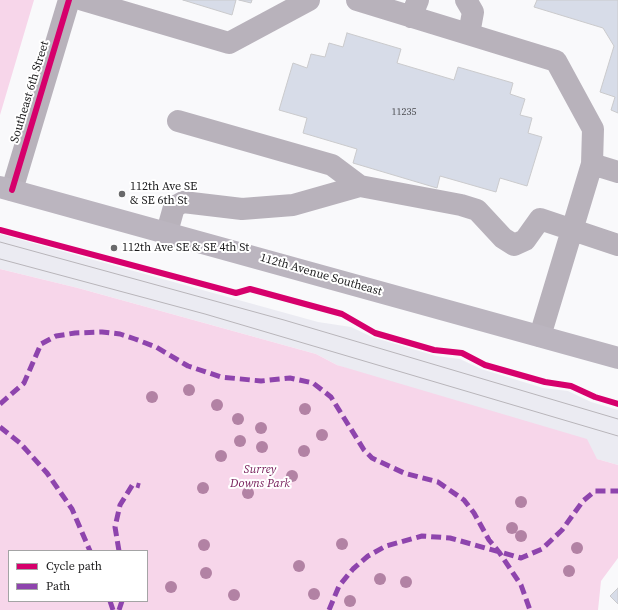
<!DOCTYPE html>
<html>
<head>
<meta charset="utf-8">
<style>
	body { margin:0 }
	#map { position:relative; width:618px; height:610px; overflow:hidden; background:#f9f9fb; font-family:"Source Serif 4",serif }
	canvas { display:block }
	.legend { position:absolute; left:8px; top:550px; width:140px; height:52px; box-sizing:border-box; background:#fff; border:1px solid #a4a4a5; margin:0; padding:5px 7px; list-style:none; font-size:12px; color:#1c1c1d }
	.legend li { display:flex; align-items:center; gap:8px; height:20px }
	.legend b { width:20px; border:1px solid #a4a4a5 }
</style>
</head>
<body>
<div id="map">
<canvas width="618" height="610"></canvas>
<ul class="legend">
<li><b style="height:5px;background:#d6006c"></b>Cycle path</li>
<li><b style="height:5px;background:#8e44ad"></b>Path</li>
</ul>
</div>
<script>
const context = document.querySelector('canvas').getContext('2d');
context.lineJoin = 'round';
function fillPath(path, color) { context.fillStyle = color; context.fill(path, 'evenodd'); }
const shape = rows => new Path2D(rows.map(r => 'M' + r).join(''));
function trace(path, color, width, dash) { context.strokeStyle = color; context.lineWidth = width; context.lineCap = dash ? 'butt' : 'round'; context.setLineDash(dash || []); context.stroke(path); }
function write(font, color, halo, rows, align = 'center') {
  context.font = font + ' "Source Serif 4",serif'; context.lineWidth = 4; context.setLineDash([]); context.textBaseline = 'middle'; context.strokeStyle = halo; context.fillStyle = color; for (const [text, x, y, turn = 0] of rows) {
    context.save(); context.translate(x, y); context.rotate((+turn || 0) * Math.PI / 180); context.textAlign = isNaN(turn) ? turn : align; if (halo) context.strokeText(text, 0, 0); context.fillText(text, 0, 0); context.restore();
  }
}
fillPath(shape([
	[0,234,318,322,351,327,372,337,436,356,460,359,481,369,543,388,568,391,591,402,618,410,618,465,597,459,337,365,316,354,78,288,0,269]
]), '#ebebf2');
fillPath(shape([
	[0,0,34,0,0,115],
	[0,269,78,288,316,354,337,365,587,439,597,459,618,465,618,558,601,581,598,610,0,610],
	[9,551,147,551,147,601,9,601]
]), '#f7d6ea');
const building = shape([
	[183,0,236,0,232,15,183,0],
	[239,0,252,0,251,3,239,0],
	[537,0,618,0,618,113,611,110,615,97,600,92,614,46,603,28,534,7,537,0],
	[347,33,401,49,397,63,454,80,458,67,513,83,510,94,525,99,520,115,532,118,528,133,542,137,527,186,500,178,496,192,440,176,437,188,353,163,357,149,303,133,307,118,279,110,293,63,307,68,311,54,325,57,329,43,343,47,347,33],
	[618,588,618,604,610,596,618,588]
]);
fillPath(building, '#d7dce8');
trace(building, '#cacacc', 1);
trace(shape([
	[83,0,229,43,309,0],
	[357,0,556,61,593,129,592,164,618,172],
	[466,0,473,12,469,34],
	[411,17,418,0],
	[178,121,332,165,360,186],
	[12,190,69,0],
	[167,232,174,207,183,202,242,209,293,205,360,186,461,205,477,210,503,238,514,245,525,240,540,219,618,245],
	[540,336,592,164]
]), '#b8b2bb', 22);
trace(shape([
	[0,187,618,358]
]), '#bbb5bf', 22);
trace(shape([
	[0,242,284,320,618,419],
	[0,259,205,314,618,436]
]), '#b8b5ba', 1);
trace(shape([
	[0,404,24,383,41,344,56,336,75,333,102,332,120,334,135,339,156,347,188,366,221,377,261,381,290,378,313,383,331,397,364,450,372,458,404,473,438,482,464,500,474,513,489,540,499,552,521,585,530,610],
	[0,427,20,443,47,473,72,509,90,551],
	[119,551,115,527,120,505,133,484,140,486],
	[110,601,113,610],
	[119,610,122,601],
	[329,610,339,586,353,569,368,556,386,546,422,536,450,538,521,558,542,549,562,530,583,501,595,491,618,491]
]), '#8e44ad', 5, [10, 5]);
trace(shape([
	[12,190,69,0],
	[0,230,236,293,250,289,342,314,375,333,434,350,462,353,485,365,545,382,571,386,595,397,618,404]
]), '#d6006c', 6);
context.fillStyle = '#b282a4';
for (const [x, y] of [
	[189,390],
	[152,397],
	[217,405],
	[305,409],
	[238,419],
	[261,428],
	[322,435],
	[240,441],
	[262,447],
	[304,451],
	[221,456],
	[292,476],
	[203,488],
	[248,493],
	[521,502],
	[512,528],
	[521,536],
	[342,544],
	[204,545],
	[577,548],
	[299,566],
	[569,571],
	[206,573],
	[380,579],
	[406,582],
	[171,587],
	[314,594],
	[234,595],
	[350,601]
]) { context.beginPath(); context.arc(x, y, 6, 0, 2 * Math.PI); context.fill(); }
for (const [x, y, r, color] of [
	[122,194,4,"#69696b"],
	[114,248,4,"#69696b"]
]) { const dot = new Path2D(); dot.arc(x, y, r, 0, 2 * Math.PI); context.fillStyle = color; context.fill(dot); trace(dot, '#fff', 1.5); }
write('10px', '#4b4c50', null, [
	["11235",404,112]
]);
write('12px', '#1c1c1d', '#fff', [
	["Southeast 6th Street",30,92,-73],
	["112th Avenue Southeast",321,275,16]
]);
write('12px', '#1c1c1d', '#fff', [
	["112th Ave SE",130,187],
	["& SE 6th St",130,201],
	["112th Ave SE & SE 4th St",122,248]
], 'left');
write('italic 12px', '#78205c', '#fff', [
	["Surrey",260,470],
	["Downs Park",260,484]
]);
</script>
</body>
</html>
